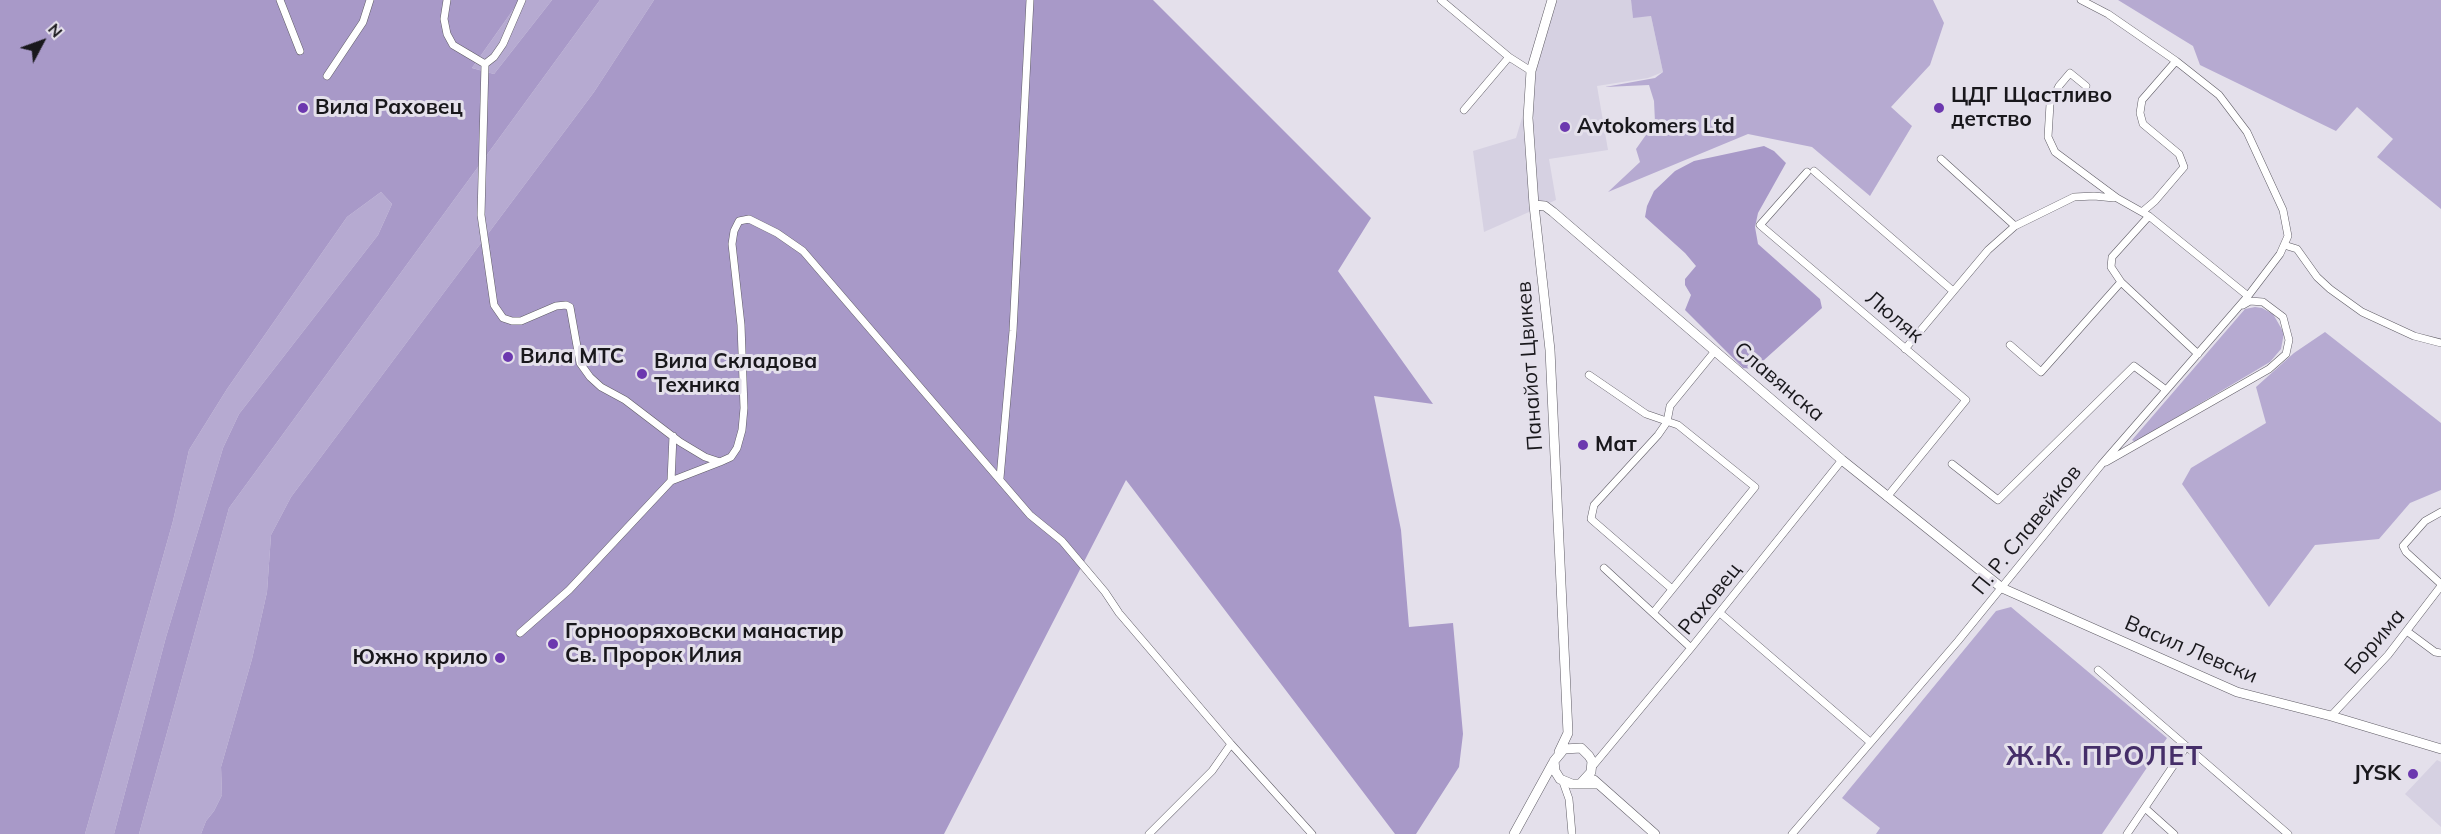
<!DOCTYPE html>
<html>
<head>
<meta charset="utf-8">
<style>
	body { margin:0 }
	#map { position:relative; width:2441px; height:834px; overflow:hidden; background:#e4e0eb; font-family:Mulish,sans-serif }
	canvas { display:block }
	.north { position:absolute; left:12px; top:12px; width:60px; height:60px; -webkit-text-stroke:4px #e4e0eb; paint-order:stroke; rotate:49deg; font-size:16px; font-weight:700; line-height:24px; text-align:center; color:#19181c }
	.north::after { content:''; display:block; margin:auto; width:21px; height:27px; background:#19181c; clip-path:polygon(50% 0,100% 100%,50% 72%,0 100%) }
</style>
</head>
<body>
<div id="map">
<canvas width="2441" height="834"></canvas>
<div class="north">N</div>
</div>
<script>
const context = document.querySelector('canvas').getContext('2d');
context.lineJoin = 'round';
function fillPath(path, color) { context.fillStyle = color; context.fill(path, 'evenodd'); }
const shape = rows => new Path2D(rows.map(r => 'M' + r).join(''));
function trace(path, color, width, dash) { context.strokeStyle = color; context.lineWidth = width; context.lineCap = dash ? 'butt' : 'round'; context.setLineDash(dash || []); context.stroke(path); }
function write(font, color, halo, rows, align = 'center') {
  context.font = font + ' Mulish,sans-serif'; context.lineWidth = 6; context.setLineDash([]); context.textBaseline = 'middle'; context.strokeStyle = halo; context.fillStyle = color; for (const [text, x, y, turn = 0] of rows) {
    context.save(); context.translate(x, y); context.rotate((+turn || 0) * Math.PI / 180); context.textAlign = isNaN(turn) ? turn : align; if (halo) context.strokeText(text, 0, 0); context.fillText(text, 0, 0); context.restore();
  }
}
fillPath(shape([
	[1557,0,1631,0,1633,17,1651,16,1663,72,1648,78,1597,86,1608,150,1549,159,1556,200,1484,232,1473,151,1516,138],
	[2437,760,2441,762,2441,827,2405,794]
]), '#d6d1e2');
fillPath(shape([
	[520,0,552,0,494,74,472,68],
	[600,0,654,0,594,92,291,497,271,535,267,592,252,659,221,767,222,795,214,811,206,821,201,834,139,834,229,508],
	[1631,0,1933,0,1944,23,1930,65,1891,107,1912,126,1870,196,1812,147,1748,134,1608,192,1640,162,1636,149,1655,122,1654,101,1649,85,1605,87,1655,78,1663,72,1651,16,1633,18],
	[2118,0,2441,0,2441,209,2377,157,2393,139,2357,107,2336,131,2200,65,2193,46],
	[381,192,392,204,378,235,239,414,223,448,166,637,114,834,85,834,173,521,189,450,227,389,347,217],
	[2255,307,2262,308,2273,314,2284,333,2281,349,2270,362,2135,442,2132,440,2245,309],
	[2325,332,2441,423,2441,490,2410,503,2379,539,2315,545,2269,607,2182,484,2191,468,2266,423,2256,387,2294,353],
	[2011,607,2167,738,2102,834,1876,834,1880,828,1842,798,1996,611]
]), '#b6aad1');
fillPath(shape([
	[0,0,520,0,472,68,494,74,552,0,600,0,229,508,139,834,114,834,166,637,223,448,239,414,378,235,392,204,381,192,347,217,227,389,189,450,173,521,85,834,0,834],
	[654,0,1153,0,1371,218,1338,271,1433,404,1374,396,1401,530,1409,627,1453,623,1463,734,1459,767,1416,834,1395,834,1126,480,944,834,201,834,206,821,214,811,222,795,221,767,252,659,267,592,271,535,291,497,594,92],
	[1764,146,1774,151,1786,163,1758,213,1755,227,1758,244,1820,299,1822,308,1754,369,1743,368,1685,310,1691,295,1685,285,1685,279,1696,266,1685,253,1645,217,1647,206,1654,191,1675,171,1694,161]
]), '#a899c8');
const minor = shape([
	[280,0,300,51],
	[447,0,444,19,447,34,453,45,485,64,481,215,494,305,503,318,512,321,521,321,556,306,566,305,570,307,580,363,590,377,601,387,625,400,680,442,705,457,720,462,731,457,737,448,742,430,744,408,741,325,732,244,734,231,739,221,749,219,777,233,803,251,1030,515,1062,541,1105,592,1119,613,1231,744,1312,834],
	[1441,0,1509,57,1531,71],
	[485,64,494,57,503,44,522,0],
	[327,76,363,22,370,0],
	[2086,86,2070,73,2059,86,2050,104,2048,137,2055,152,2117,198,2149,216,2248,296],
	[1464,110,1509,57],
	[1941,159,2015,226],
	[1814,171,1953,291],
	[1807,172,1760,225,1966,400,1887,497],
	[2142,212,2155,201,2184,167,2179,154,2143,124,2140,113,2142,100,2176,61],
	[2149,216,2112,257,2111,267,2121,282,2198,354],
	[2284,245,2297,249,2317,277,2330,289,2362,312,2414,336,2441,343],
	[2010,345,2041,372,2121,282],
	[1905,349,1988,250,2015,226,2074,197,2094,196,2114,198],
	[1589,375,1646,414,1678,425,1755,487,1653,613],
	[2106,462,2269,369,2286,354,2289,340,2283,317,2263,302,2250,301,2243,305],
	[1952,464,1998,500,2134,366,2166,390],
	[1000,478,1013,331,1030,0],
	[671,481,673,436],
	[2441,512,2425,521,2403,546,2406,552,2441,584],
	[1604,568,1691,648],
	[1672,589,1591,519,1594,505,1658,435,1667,422,1670,406,1715,351],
	[1720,613,1870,742],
	[2408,632,2435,652,2441,653],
	[520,633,569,590,671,481,720,462],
	[2098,670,2288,834],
	[2331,716,2388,655,2441,586],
	[1592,767,1691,648,1842,460],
	[1563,782,1569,799,1572,834],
	[2145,808,2174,834],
	[1149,834,1212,771,1231,744],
	[1792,834,1958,641,2101,465,2248,296,2280,254,2288,236,2283,210,2247,132,2219,95,2176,61,2108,14,2081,0],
	[2127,834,2186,747]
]);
const tertiary = shape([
	[1552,0,1531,71,1528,118,1534,205,1550,350,1568,733,1559,752],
	[1534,205,1545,206,1553,212,1842,460,2002,588,2237,692,2331,716,2441,749],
	[1594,780,1655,834],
	[1581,783,1591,772,1592,761,1589,756,1581,748,1564,749,1554,761,1555,771,1560,779,1572,784,1596,784],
	[1514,834,1553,763]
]);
trace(minor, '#5f5c65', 8);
trace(tertiary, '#5f5c65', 10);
trace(minor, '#fff', 7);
trace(tertiary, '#fff', 9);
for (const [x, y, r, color] of [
	[303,108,6,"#6c38af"],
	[1939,108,6,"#6c38af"],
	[1565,127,6,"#6c38af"],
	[508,357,6,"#6c38af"],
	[642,374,6,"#6c38af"],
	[1583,445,6,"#6c38af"],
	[553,644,6,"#6c38af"],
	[500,658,6,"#6c38af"],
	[2413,774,6,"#6c38af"]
]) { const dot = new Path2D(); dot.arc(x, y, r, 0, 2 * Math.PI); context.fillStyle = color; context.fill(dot); trace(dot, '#e4e0eb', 2); }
write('bold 21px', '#19181c', '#e4e0eb', [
	["ЦДГ Щастливо",1951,96],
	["детство",1951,120],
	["Вила Раховец",315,108],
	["Avtokomers Ltd",1577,127],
	["Вила МТС",520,357],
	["Вила Складова",654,362],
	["Техника",654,386],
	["Мат",1595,445],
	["Горнооряховски манастир",565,632],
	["Св. Пророк Илия",565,656],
	["Южно крило",488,658,"right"],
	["JYSK",2401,774,"right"]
], 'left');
write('21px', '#19181c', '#e4e0eb', [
	["Люляк",1894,317,40],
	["Панайот Цвикев",1530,366,-94],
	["Славянска",1779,382,40],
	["П. Р. Славейков",2027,530,-51],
	["Раховец",1710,599,-51],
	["Борима",2375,642,-49],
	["Васил Левски",2191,650,23]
]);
context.letterSpacing = '1.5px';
write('bold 27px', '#452e69', '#e4e0eb', [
	["Ж.К. ПРОЛЕТ",2105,757]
]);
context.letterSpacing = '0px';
</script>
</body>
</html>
